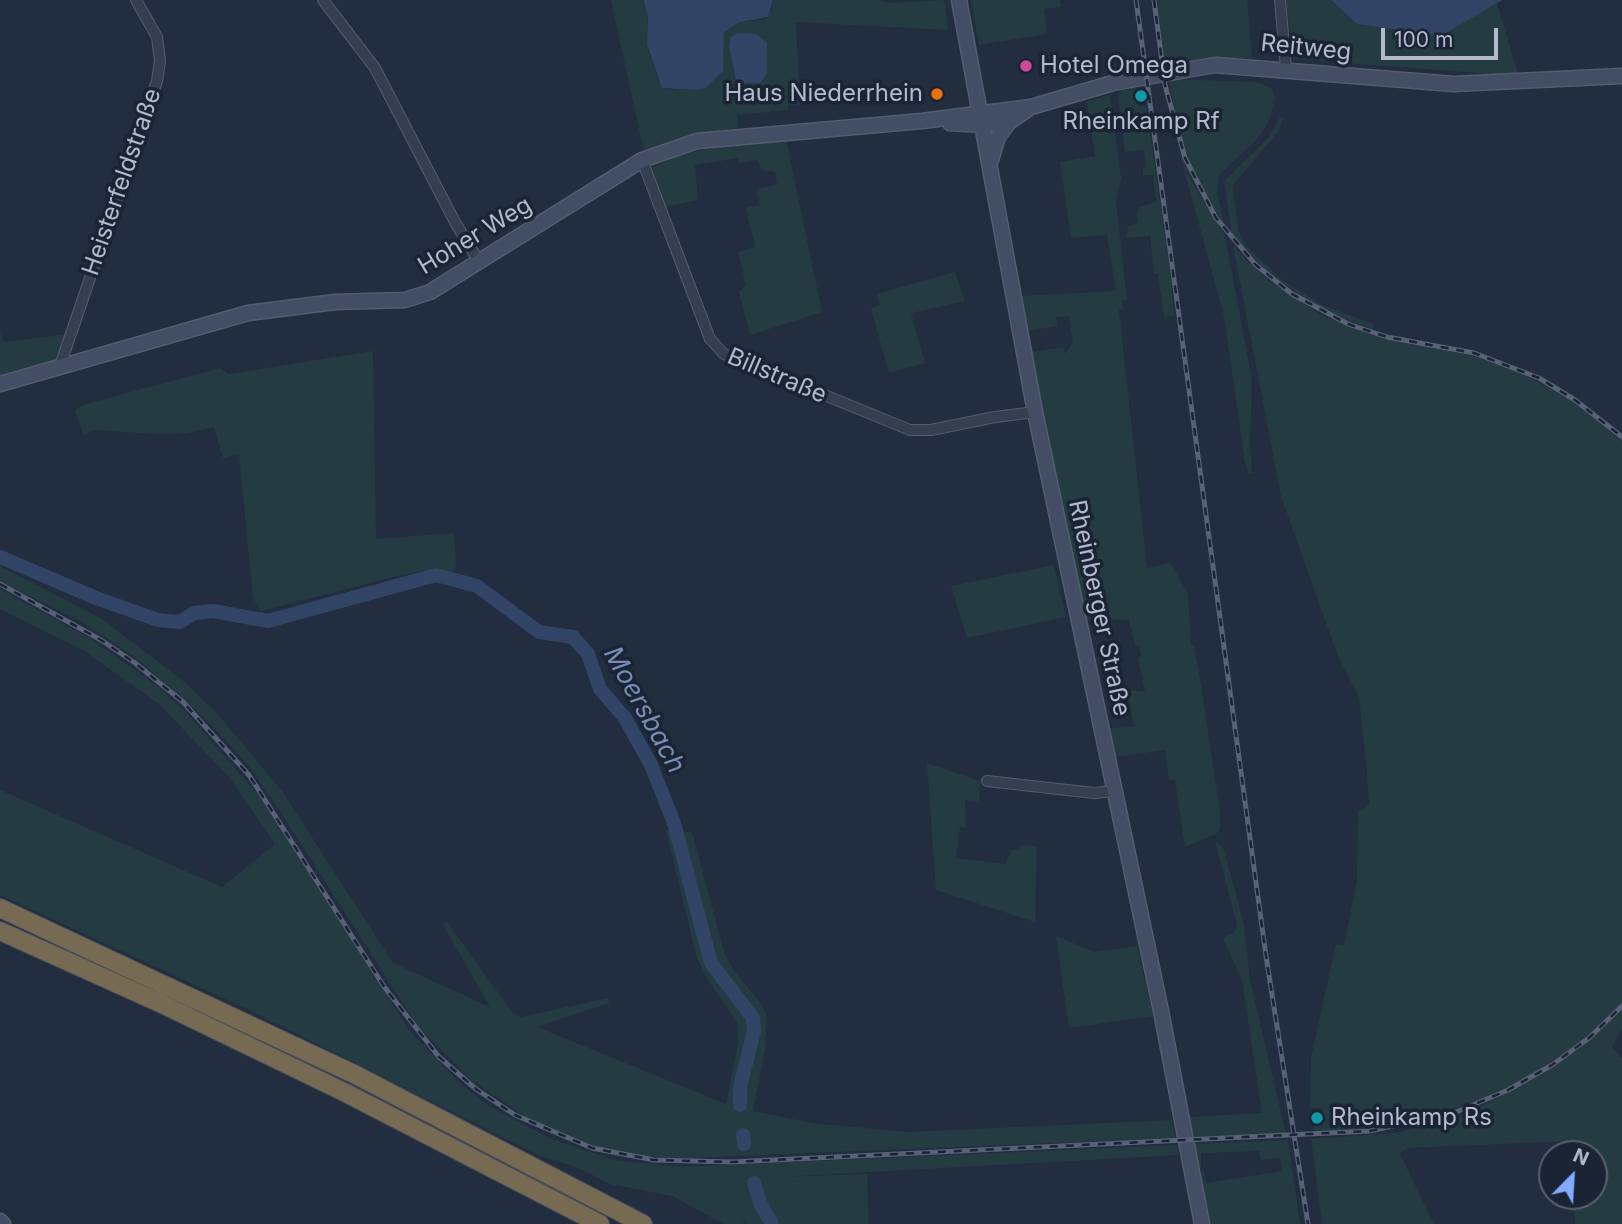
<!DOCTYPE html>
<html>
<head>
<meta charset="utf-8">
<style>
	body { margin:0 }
	#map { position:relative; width:1622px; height:1224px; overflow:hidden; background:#222d40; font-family:Inter,sans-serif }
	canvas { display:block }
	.north { position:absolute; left:1538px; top:1140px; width:70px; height:70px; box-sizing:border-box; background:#1b2435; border:2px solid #576071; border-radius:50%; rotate:24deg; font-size:19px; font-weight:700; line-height:28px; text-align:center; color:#b2bacb }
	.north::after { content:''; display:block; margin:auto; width:24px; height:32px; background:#82abff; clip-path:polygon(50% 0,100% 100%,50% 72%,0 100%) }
	.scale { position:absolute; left:1381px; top:28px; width:117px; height:32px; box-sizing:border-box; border:4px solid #b2bacb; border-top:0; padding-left:9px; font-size:21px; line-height:24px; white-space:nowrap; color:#b2bacb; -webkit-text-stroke:5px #1b2435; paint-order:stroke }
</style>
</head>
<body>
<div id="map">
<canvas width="1622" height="1224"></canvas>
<div class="north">N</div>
<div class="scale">100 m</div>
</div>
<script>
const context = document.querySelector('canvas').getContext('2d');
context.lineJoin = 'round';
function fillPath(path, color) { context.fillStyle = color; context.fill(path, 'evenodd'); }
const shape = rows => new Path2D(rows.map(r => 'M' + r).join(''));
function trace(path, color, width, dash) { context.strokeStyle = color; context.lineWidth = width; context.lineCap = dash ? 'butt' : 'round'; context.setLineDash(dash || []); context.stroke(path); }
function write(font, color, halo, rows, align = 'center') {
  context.font = font + ' Inter,sans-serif'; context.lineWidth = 7; context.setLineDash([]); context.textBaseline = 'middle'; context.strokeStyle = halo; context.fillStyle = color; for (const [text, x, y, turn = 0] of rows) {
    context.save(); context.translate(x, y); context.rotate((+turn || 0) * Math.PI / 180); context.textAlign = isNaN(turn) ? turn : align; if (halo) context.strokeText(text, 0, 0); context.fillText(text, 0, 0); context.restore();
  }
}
fillPath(shape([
	[611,0,644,0,647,5,648,50,662,88,669,90,679,87,693,90,708,85,723,67,722,34,740,22,764,20,772,10,773,0,880,0,887,3,944,0,948,30,796,22,800,105,788,106,788,110,737,115,738,128,688,135,644,152],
	[752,33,767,43,767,74,760,83,742,83],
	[971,0,1060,0,1061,7,1044,9,1047,34,979,45],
	[1157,0,1247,0,1252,58,1194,61,1165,67],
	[1286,0,1331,0,1357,24,1441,36,1496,1,1519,76,1293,59],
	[1169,79,1256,82,1272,88,1275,98,1268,124,1255,141,1219,175,1217,190,1224,225,1191,167,1178,131],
	[1135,87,1138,106,1146,106,1170,272,1174,316,1164,317,1158,274,1154,274,1150,236,1126,238,1128,227,1138,222,1137,212,1140,207,1156,202,1153,175,1143,175,1143,168,1146,167,1144,150,1125,152,1118,95,1122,90],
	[1110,95,1121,178,1116,202,1127,300,1122,301,1123,309,1119,310,1147,568,1168,563,1172,565,1188,594,1191,645,1194,646,1201,685,1220,813,1220,829,1216,834,1185,847,1175,780,1169,780,1165,750,1115,757,1109,728,1134,727,1127,691,1145,691,1138,658,1141,656,1139,645,1135,645,1129,620,1085,619,1031,352,1063,347,1065,354,1073,342,1069,316,1056,317,1057,326,1027,331,1021,296,1116,291,1107,235,1071,238,1060,162,1095,156,1087,102],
	[1280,117,1284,117,1278,132,1232,186,1239,233,1247,247,1282,280,1324,306,1373,324,1374,330,1332,314,1303,298,1259,264,1232,235,1224,181,1270,136],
	[786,139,822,312,750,335,739,292,746,285,738,252,755,247,746,208,760,205,756,189,777,185,775,172,761,170,758,160,739,163,738,158,695,165,698,200,664,207,652,168,675,156,706,149],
	[1179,151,1192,182,1225,236,1252,380,1250,443,1252,473,1249,473,1245,462,1224,316],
	[1233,246,1268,280,1321,315,1371,335,1469,355,1521,373,1574,402,1622,441,1622,1003,1586,1037,1533,1074,1484,1098,1425,1119,1382,1127,1315,1132,1314,1126,1323,1126,1323,1108,1310,1108,1311,1058,1336,944,1344,945,1350,915,1357,881,1358,810,1367,807,1369,803,1366,762,1359,697,1338,656,1281,496],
	[955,272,965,301,911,313,925,363,889,373,871,308,880,305,877,294],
	[0,332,3,342,71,334,60,366,0,384],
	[373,351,376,539,454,533,456,567,451,572,427,570,397,576,261,611,253,598,239,454,223,458,214,427,188,433,159,434,93,430,84,436,75,410,83,405,220,368,229,374],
	[1054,565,1066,617,967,638,951,586],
	[0,566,102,619,182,680,216,712,282,791,393,963,490,1007,443,925,447,922,513,1013,521,1017,608,998,609,1003,537,1027,726,1104,738,1043,737,1022,709,982,697,958,666,830,692,832,724,952,732,968,763,1006,767,1018,765,1050,753,1111,812,1123,907,1132,1172,1120,1176,1138,688,1158,645,1156,596,1147,530,1120,470,1079,416,1024,274,802,248,765,211,724,139,660,80,621,0,581],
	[0,589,93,640,157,686,185,711,260,797,409,1030,462,1085,489,1106,549,1138,614,1160,682,1167,1177,1145,1179,1155,779,1177,867,1174,869,1224,746,1224,741,1214,745,1224,724,1224,672,1196,610,1184,579,1168,540,1156,249,1010,0,895,0,790,222,887,275,844,229,777,159,704,83,650,0,609],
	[927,763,980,781,979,801,965,800,966,828,960,827,956,858,1006,864,1011,850,1019,850,1020,845,1037,846,1035,922,936,890],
	[1215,841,1223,847,1244,924,1250,980,1286,1134,1194,1137,1190,1117,1262,1113,1242,980,1223,938,1235,932,1237,925],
	[1056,936,1095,952,1137,946,1153,1016,1069,1028],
	[1622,1010,1622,1029,1612,1047,1622,1058,1622,1224,1575,1224,1573,1196,1594,1196,1594,1154,1571,1154,1570,1141,1407,1148,1400,1154,1434,1224,1322,1224,1311,1139,1395,1133,1466,1114,1545,1072,1581,1048],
	[1288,1140,1300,1224,1207,1224,1200,1172,1204,1172,1206,1183,1282,1171,1280,1158,1261,1160,1259,1151,1201,1153,1201,1167,1197,1166,1192,1144]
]), '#243c41');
fillPath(shape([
	[644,0,773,0,768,17,740,22,724,32,723,71,706,88,697,90,662,88,647,45,648,17],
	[1331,0,1502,0,1441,36,1357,24],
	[738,33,756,34,767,43,767,74,760,83,742,83,736,79,729,46,731,37]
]), '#324567');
trace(shape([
	[0,557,96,598,158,620,180,622,194,613,213,611,268,621,436,575,477,586,539,632,573,637,588,654,600,689,625,718,651,765,674,823,711,963,753,1018,754,1031,740,1087,740,1105],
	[743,1135,744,1144],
	[754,1183,760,1203,772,1224]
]), '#324567', 14);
const minor = shape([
	[323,0,375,68,456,224,480,263],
	[1280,0,1286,68],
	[642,160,710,339,724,354,910,430,931,430,995,417,1035,412],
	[60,366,157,81,160,61,157,37,136,0],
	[987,781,1094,793,1114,791]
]);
const secondary = shape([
	[959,0,1035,412,1161,1011,1202,1224],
	[950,123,983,125,1009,122,1027,110],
	[991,160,998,137,1009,122],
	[0,384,248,313,335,302,405,300,430,292,642,160,697,141,922,121,1031,107,1113,83,1215,65,1454,84,1622,76],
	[0,1221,3,1224]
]);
const motorway = shape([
	[0,908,354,1074,643,1224],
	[0,931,162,1004,344,1092,600,1224]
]);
trace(minor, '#545d6e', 12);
trace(secondary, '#545d6e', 17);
trace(motorway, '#414a5b', 20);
trace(minor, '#363f50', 10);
trace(secondary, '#434d63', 14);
trace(motorway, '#766a52', 18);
const rail = shape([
	[1136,0,1266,956,1308,1224],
	[1154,0,1165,85,1185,158,1216,218,1256,265,1292,294,1348,324,1387,337,1474,353,1539,378,1575,400,1622,437],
	[0,584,101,640,135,663,183,702,249,775,385,988,439,1057,476,1089,515,1115,592,1148,654,1160,732,1162,1370,1131,1454,1113,1508,1090,1552,1065,1589,1038,1622,1006]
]);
trace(rail, '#576277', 5);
trace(rail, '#1b2435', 2.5, [8]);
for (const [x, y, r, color] of [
	[1026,66,7,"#d1479c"],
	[937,94,7,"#e8710a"],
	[1141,96,7,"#0f9aa8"],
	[1317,1118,7,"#0f9aa8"]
]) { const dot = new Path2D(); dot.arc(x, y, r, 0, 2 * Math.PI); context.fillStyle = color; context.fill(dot); trace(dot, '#1b2435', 2.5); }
write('24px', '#b2bacb', '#1b2435', [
	["Reitweg",1306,48,6],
	["Heisterfeldstraße",122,182,-71],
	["Hoher Weg",475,236,-31],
	["Billstraße",777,376,23],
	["Rheinberger Straße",1099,608,78]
]);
write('24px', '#b2bacb', '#1b2435', [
	["Hotel Omega",1040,66],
	["Haus Niederrhein",923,94,"right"],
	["Rheinkamp Rf",1141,122,"center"],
	["Rheinkamp Rs",1331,1118]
], 'left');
write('italic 26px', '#768eb5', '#1b2435', [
	["Moersbach",644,710,61]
]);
</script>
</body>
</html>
